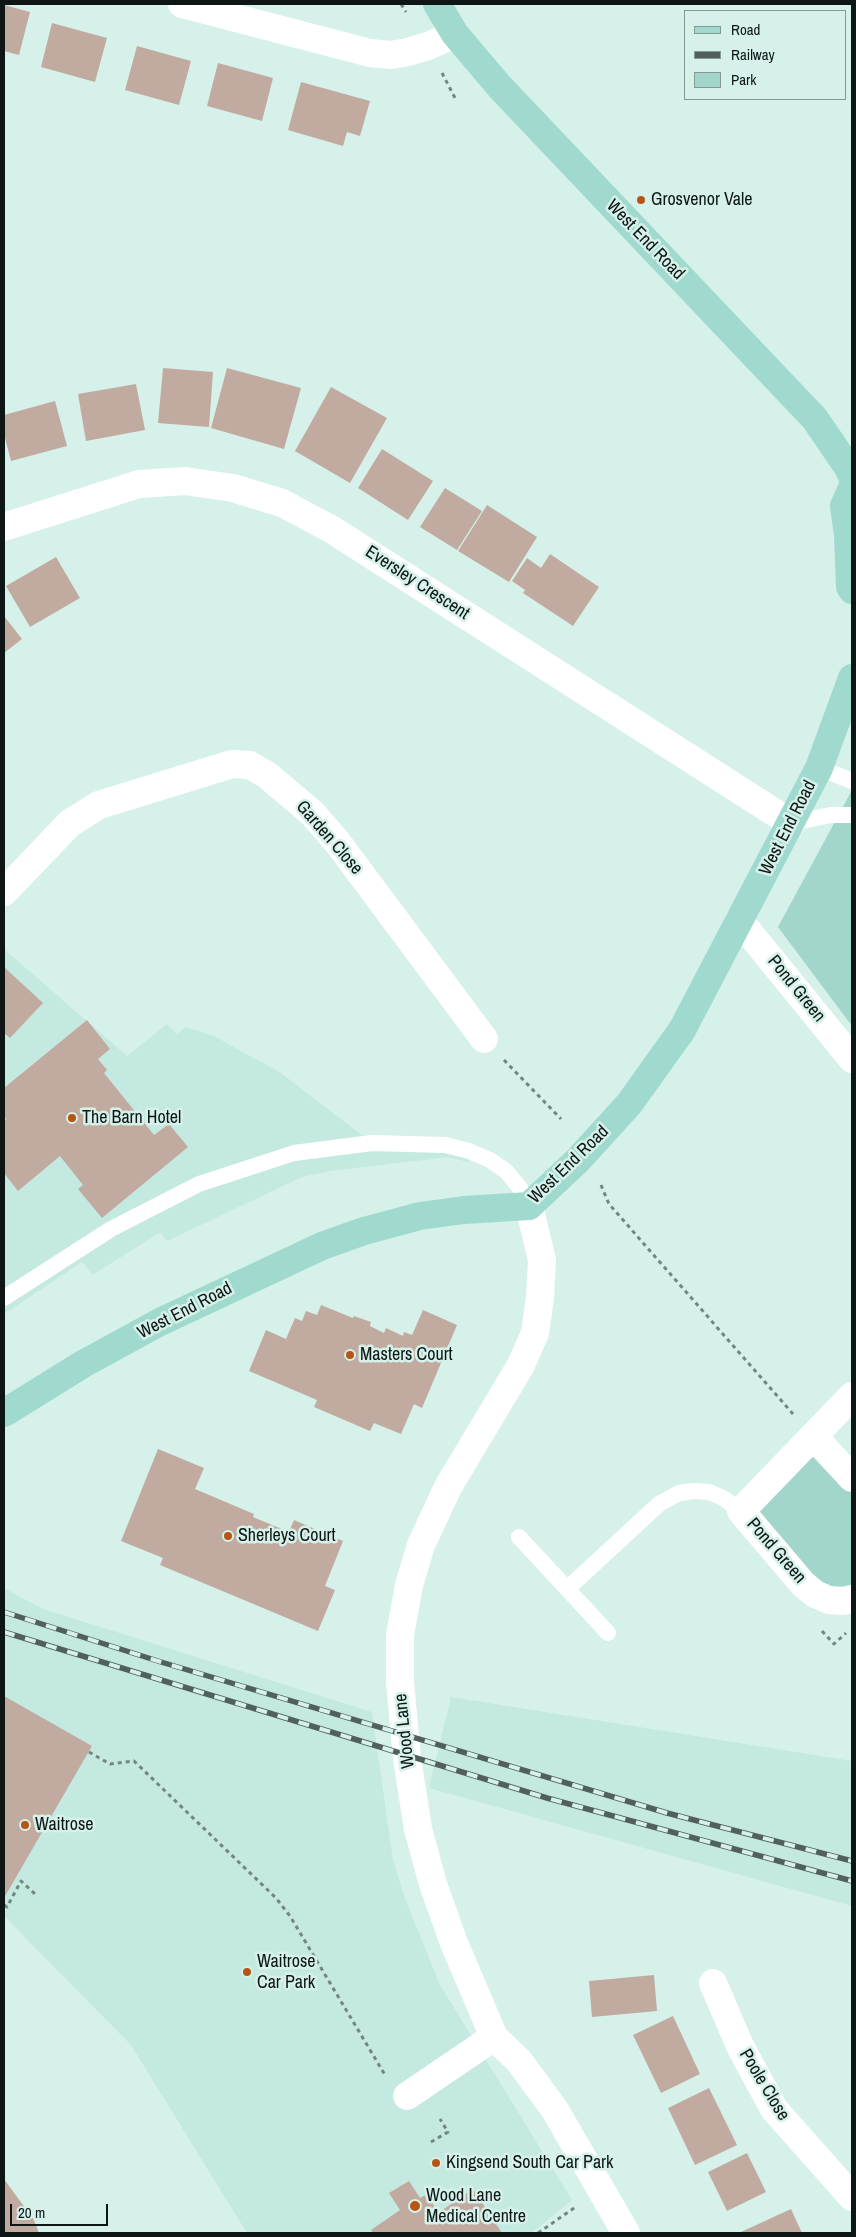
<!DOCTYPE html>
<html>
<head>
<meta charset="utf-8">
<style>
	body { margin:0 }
	#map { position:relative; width:856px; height:2237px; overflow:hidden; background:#d6f1ea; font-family:"Archivo Narrow",sans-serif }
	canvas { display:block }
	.frame { position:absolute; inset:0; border:5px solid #0d1614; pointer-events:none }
	.legend { position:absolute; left:684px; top:10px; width:162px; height:90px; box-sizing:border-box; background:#d6f1ea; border:1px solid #869994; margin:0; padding:6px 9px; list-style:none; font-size:15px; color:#0d1614 }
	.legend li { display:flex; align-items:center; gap:10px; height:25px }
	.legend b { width:25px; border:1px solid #869994 }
	.scale { position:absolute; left:10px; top:2204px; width:98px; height:22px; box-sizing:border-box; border:2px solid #0d1614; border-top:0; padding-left:6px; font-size:15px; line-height:18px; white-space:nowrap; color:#0d1614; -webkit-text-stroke:4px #d6f1ea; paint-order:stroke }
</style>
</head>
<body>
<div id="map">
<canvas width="856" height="2237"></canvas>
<div class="frame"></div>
<ul class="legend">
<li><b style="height:6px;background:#a0d9ce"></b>Road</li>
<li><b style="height:6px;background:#51605c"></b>Railway</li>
<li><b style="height:14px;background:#a2d6ca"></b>Park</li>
</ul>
<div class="scale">20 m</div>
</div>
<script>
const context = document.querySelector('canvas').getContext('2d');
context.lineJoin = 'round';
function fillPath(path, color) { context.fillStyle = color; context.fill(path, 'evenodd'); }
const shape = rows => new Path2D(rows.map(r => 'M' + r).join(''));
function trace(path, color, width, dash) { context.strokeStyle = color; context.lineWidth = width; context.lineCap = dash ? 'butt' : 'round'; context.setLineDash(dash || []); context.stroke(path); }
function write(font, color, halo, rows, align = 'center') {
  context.font = font + ' "Archivo Narrow",sans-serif'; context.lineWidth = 5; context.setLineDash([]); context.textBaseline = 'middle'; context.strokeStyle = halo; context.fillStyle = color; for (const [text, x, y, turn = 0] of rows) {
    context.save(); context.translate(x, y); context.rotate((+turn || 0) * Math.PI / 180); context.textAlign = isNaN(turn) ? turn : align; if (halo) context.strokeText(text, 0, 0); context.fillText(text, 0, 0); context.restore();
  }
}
fillPath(shape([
	[4,949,127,1056,167,1024,177,1034,186,1027,214,1036,281,1073,372,1143,469,1151,468,1162,448,1157,331,1171,302,1177,167,1241,160,1232,93,1275,82,1262,4,1314],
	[4,1588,43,1609,372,1712,393,1860,404,1896,440,1985,572,2200,532,2233,247,2233,131,2045,4,1916],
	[451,1697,852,1761,852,1906,429,1788]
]), '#c4e9e0');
fillPath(shape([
	[852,790,852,1026,778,927],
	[814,1437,852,1478,852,1599,843,1601,741,1511]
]), '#a2d6ca');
fillPath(shape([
	[4,5,30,12,19,55,4,51],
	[52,23,107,38,95,82,41,67],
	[137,46,191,61,179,105,125,90],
	[218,63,273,78,262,121,207,106],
	[301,82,370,101,360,136,347,132,343,146,288,130],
	[163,368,213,372,209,427,158,423],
	[227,368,301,388,284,449,211,428],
	[136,384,145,430,86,441,78,394],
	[331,387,387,418,350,483,295,451],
	[55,401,67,446,11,461,4,434,4,415],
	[382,449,433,481,408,520,358,488],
	[445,488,482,511,457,550,420,527],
	[487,505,537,537,509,582,458,551],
	[550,554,599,587,573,626,523,593,525,590,512,581,527,558,541,568],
	[56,557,80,598,30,627,6,586],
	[4,616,22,639,4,653],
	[4,967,43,1003,10,1038,4,1033],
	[87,1020,110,1049,98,1059,107,1070,104,1073,154,1135,169,1124,188,1147,102,1218,78,1189,83,1185,60,1156,18,1191,4,1173,4,1121,6,1119,4,1116,4,1088],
	[321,1305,353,1318,354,1316,371,1322,370,1326,384,1333,386,1328,403,1336,404,1332,412,1335,423,1310,457,1325,422,1408,414,1404,401,1434,374,1423,370,1431,314,1407,317,1400,249,1371,266,1330,286,1339,295,1318,302,1321,306,1311,317,1315],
	[158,1449,204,1468,195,1489,254,1514,253,1517,289,1532,294,1520,343,1541,325,1586,335,1590,318,1631,160,1565,163,1558,121,1541],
	[4,1696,92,1746,4,1898],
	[654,1975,657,2011,592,2017,589,1981],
	[673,2016,700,2074,661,2093,633,2035],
	[709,2088,737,2145,695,2165,668,2108],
	[747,2153,766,2192,727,2211,708,2172],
	[4,2179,34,2220,39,2233,4,2233],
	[409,2181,420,2198,427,2194,438,2213,473,2189,502,2233,373,2233,371,2230,400,2210,389,2193],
	[791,2209,802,2233,742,2233,741,2232]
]), '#c1aba0');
trace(shape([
	[401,4,406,12],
	[442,73,455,98],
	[504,1060,561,1119],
	[601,1185,609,1204,793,1414],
	[822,1631,834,1644,846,1633],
	[89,1752,110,1764,134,1761,276,1898,290,1916,385,2075],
	[4,1905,7,1907,21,1881,35,1894],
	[431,2142,448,2132,440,2119],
	[538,2233,577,2206]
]), '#748681', 3, [4, 4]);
trace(shape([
	[819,768,852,781],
	[791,823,831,815,852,815],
	[4,1298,111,1229,199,1184,294,1153,372,1143,445,1145,469,1151,490,1160,506,1171,520,1188,529,1206],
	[519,1537,608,1633],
	[567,1589,659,1504,679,1493,693,1491,709,1492,723,1498,741,1511]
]), '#fff', 16);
trace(shape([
	[182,4,370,53,391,55,408,52,428,46,455,34],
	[4,527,139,484,185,481,233,488,282,503,331,529,791,823],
	[4,892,70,823,99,805,232,764,250,765,267,775,312,813,338,843,484,1039],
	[739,920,852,1059],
	[852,1396,741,1511,803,1584,815,1594,829,1600,843,1601,852,1599],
	[814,1437,852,1478],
	[713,1983,740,2046,774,2109,852,2197],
	[407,2096,494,2037]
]), '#fff', 28);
trace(shape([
	[529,1206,542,1260,540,1298,535,1333,521,1365,448,1487,421,1545,409,1585,400,1635,400,1682,407,1758,418,1829,433,1884,454,1943,494,2037,519,2061,555,2110,626,2233]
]), '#fff', 28);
trace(shape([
	[437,4,455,34,499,86,815,419,847,466,852,476],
	[852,488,844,506,848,535,850,587,852,590],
	[4,1413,83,1364,160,1322,322,1246,364,1231,420,1216,464,1210,529,1206,578,1160,629,1104,682,1030,819,768,852,678]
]), '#a0d9ce', 28);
const rail = shape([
	[4,1612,161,1662,667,1813,852,1861],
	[4,1632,547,1798,852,1881]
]);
trace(rail, '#51605c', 5.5);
trace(rail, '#d6f1ea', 4, [11]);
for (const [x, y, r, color] of [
	[641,200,5,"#b65614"],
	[72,1118,5,"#b65614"],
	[350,1355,5,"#b65614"],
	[228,1536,5,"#b65614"],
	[25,1825,5,"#b65614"],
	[247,1972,5,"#b65614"],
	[436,2163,5,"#b65614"],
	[415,2206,6,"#b65614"]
]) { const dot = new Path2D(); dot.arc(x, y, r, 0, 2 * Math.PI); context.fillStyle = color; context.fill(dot); trace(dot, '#d6f1ea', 2); }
write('18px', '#0d1614', '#d6f1ea', [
	["Grosvenor Vale",651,200],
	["The Barn Hotel",82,1118],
	["Masters Court",360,1355],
	["Sherleys Court",238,1536],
	["Waitrose",35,1825],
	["Waitrose",257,1962],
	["Car Park",257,1983],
	["Kingsend South Car Park",446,2163],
	["Wood Lane",426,2196],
	["Medical Centre",426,2217]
], 'left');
write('18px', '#0d1614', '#d6f1ea', [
	["West End Road",645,240,46],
	["Eversley Crescent",417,583,33],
	["West End Road",788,828,-63],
	["Garden Close",329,838,49],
	["Pond Green",796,989,51],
	["West End Road",569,1165,-44],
	["West End Road",185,1311,-27],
	["Pond Green",776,1551,49],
	["Wood Lane",405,1731,-96],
	["Poole Close",764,2085,59]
]);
</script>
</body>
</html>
